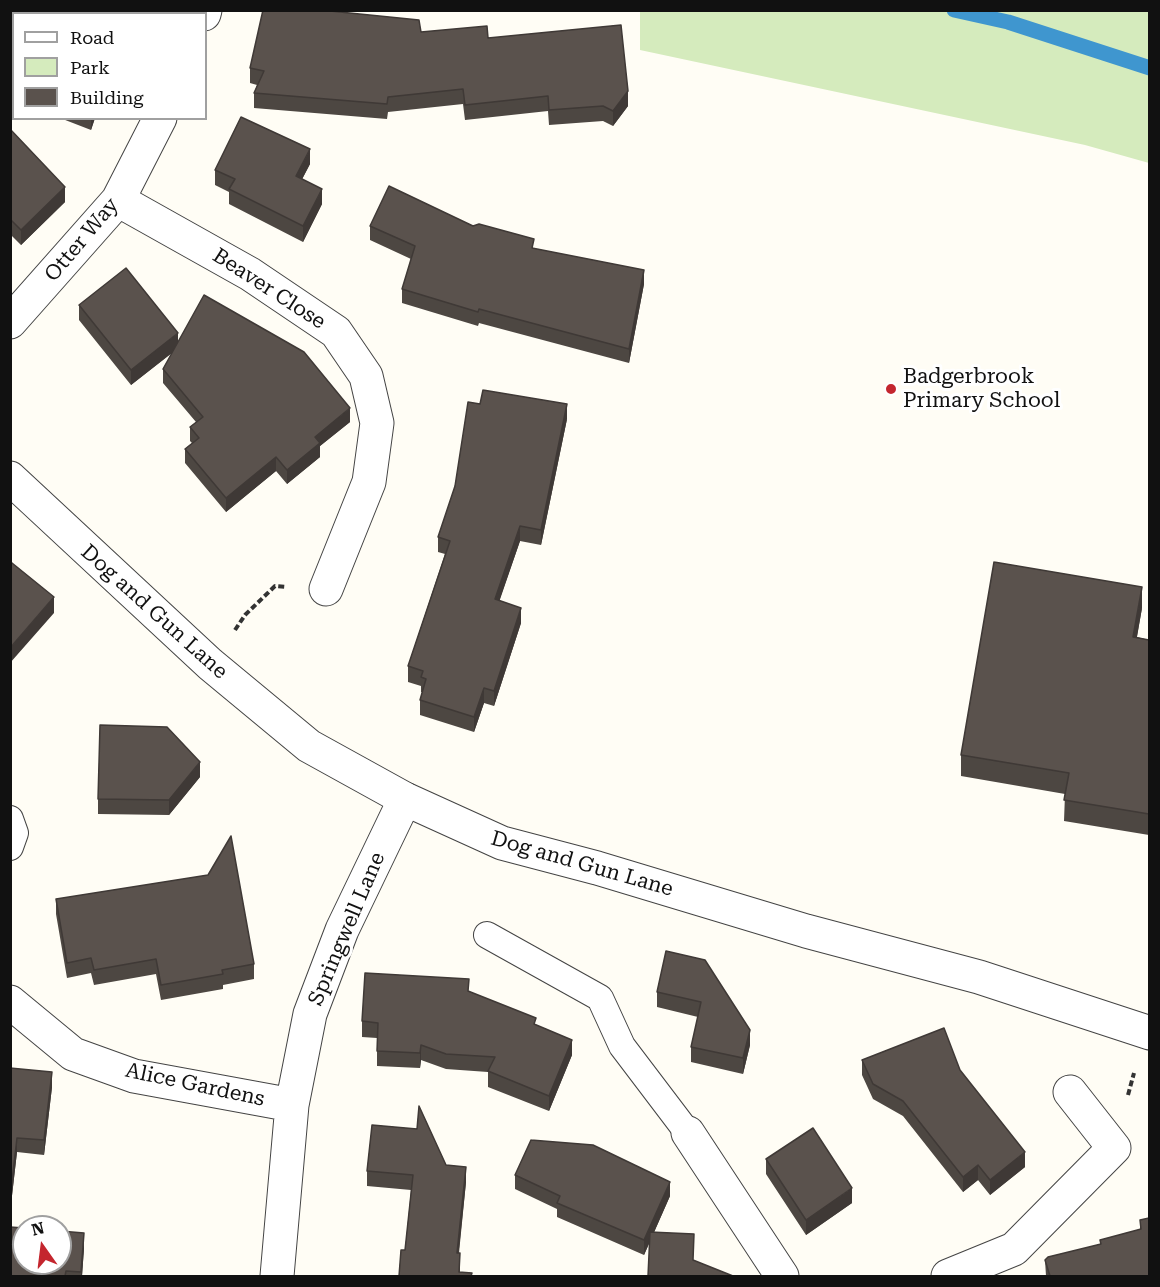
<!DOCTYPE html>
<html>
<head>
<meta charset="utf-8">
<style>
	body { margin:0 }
	#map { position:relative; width:1160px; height:1287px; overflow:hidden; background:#fffdf5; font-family:"Roboto Serif",serif }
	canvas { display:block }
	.frame { position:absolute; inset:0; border:12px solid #111; pointer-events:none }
	.legend { position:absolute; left:12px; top:12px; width:195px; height:108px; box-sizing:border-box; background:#fff; border:2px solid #a0a0a0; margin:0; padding:8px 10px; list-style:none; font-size:18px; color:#111 }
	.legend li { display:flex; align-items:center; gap:12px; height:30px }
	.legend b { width:30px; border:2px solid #a0a0a0 }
	.north { position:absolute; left:12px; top:1215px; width:60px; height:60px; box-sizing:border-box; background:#fff; border:2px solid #a0a0a0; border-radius:50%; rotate:346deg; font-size:16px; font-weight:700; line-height:24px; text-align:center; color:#111 }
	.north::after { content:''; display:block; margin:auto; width:21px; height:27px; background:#c4262e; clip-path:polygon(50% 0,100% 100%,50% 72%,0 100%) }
</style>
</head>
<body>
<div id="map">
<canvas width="1160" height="1287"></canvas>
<div class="frame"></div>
<ul class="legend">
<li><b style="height:8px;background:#fff"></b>Road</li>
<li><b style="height:16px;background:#d5ebbd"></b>Park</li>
<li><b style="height:16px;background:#5a524d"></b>Building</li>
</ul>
<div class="north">N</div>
</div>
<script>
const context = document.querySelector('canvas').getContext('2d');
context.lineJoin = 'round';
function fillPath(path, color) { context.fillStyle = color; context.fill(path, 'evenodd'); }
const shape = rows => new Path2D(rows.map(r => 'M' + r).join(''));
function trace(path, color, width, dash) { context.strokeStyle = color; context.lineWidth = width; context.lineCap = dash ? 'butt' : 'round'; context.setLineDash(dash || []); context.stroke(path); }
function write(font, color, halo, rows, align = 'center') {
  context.font = font + ' "Roboto Serif",serif'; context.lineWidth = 6; context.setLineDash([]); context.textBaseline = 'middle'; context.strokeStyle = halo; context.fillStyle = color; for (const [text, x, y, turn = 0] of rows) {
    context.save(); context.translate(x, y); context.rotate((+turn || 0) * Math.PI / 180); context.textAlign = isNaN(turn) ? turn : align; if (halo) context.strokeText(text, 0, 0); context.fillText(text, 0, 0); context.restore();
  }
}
fillPath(shape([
	[640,11,1149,11,1149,163,1085,145,640,50]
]), '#d5ebbd');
trace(shape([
	[954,10,1008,22,1150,68]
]), '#3f96cf', 15);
const service = shape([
	[10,819,15,833,10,847],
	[487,935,600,998,622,1046,688,1133]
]);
const minor = shape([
	[204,14,205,10],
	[118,200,250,274,336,332,366,376,377,423,369,482,326,589],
	[10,322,118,200,160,118],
	[10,1002,73,1054,134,1076,292,1105],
	[688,1133,782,1276],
	[277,1276,292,1105,310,1014,342,930,405,799],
	[948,1276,1014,1249,1114,1148,1070,1092]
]);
const tertiary = shape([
	[10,478,210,664,309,746,405,799,502,843,597,868,806,931,979,977,1150,1033]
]);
trace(service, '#444', 28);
trace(minor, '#444', 35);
trace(tertiary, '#444', 35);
trace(shape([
	[235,630,245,615,275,586,286,587],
	[1128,1095,1134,1073]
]), '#333', 4, [6, 3]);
trace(service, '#fff', 26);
trace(minor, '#fff', 33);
trace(tertiary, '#fff', 33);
fillPath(shape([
	[10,10,62,10,61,14,14,14,14,100,10,99],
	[421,32,488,38,628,106,613,126,603,121,549,125,548,111,465,120,463,104,388,112,387,119,254,108,254,93,257,85,250,83,250,68],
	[60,118,95,118,91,130],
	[10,129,65,202,21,245,10,234],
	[310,164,302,179,322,204,303,242,229,204,229,192,215,185,215,170],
	[370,226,473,226,534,249,644,284,629,363,479,323,478,326,402,303,402,289,411,259,370,240],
	[79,305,178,342,350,422,320,446,320,457,287,484,276,471,226,512,185,463,185,449,192,443,190,441,190,427,196,422,163,383,163,369,172,353,131,385,79,320],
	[567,419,541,545,520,541,499,601,521,623,494,706,484,703,474,732,420,715,420,700,422,692,421,692,421,686,408,682,408,666,445,554,438,552,438,537],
	[1142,608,1137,637,1149,640,1149,835,1064,821,1065,794,961,776,961,755],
	[200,777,169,815,98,814,98,799],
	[56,899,254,964,254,979,223,985,223,989,161,1000,156,974,94,985,91,973,67,978,56,914],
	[666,951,750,1045,743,1074,691,1062,691,1047,698,1017,657,1007,657,992],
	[469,992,536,1025,572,1055,549,1111,488,1087,488,1072,446,1069,421,1060,420,1068,377,1066,377,1038,362,1037,362,1021],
	[862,1060,960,1070,1025,1167,990,1195,978,1180,963,1192,903,1116,873,1099,862,1075],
	[10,1068,52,1087,44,1155,17,1152,10,1213],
	[419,1106,446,1165,466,1167,466,1182,459,1253,460,1253,460,1272,472,1273,472,1276,399,1276,401,1250,405,1250,411,1190,367,1186,367,1171,372,1125,417,1129],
	[766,1159,852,1203,806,1235,766,1174],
	[515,1175,670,1196,644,1255,557,1217,557,1209,515,1189],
	[1140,1220,1149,1276,1046,1276,1045,1260,1100,1244,1100,1240,1140,1230],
	[84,1248,82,1276,10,1276]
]), '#4d4742');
fillPath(shape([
	[628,91,628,106,613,126,613,111],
	[91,118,95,118,91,130],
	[310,149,310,164,296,191,296,176],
	[65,187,65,202,21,245,21,230],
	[322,189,322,204,303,242,303,226],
	[644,270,644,284,629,363,629,349],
	[178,333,178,348,131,385,131,370],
	[567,404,567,419,541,545,541,530],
	[350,408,350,422,320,446,320,457,287,484,287,470,315,437],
	[276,457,276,471,226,512,226,498],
	[520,526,520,541,495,614,495,599],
	[1142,587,1142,608,1133,658,1133,637],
	[54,597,54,613,10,663,10,648],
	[521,608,521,623,494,706,494,691],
	[484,688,484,703,474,732,474,717],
	[200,762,200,777,169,815,169,800],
	[750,1030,750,1045,743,1074,743,1058],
	[572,1040,572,1055,549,1111,549,1096],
	[421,1045,421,1060,420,1068,420,1053],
	[52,1072,52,1087,44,1155,44,1140],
	[17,1138,17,1152,10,1213,10,1198],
	[1025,1152,1025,1167,990,1195,990,1180],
	[978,1165,978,1180,963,1192,963,1177],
	[466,1167,466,1182,457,1268,457,1253],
	[670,1182,670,1196,644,1255,644,1240],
	[852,1188,852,1203,806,1235,806,1220],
	[84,1233,84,1248,82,1276,81,1276]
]), '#3f3936');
const building = shape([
	[10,10,60,10,59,14,14,14,14,86,10,85,10,10],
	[263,10,320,10,419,20,421,32,487,26,488,38,621,25,628,91,613,111,603,106,549,110,548,96,465,105,463,89,388,97,387,104,254,93,264,71,250,68,263,10],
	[241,117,310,149,296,176,322,189,303,226,229,189,235,179,215,170,241,117],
	[10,129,65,187,21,230,10,219,10,129],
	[389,186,473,226,479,224,534,239,532,248,644,270,629,349,479,309,478,312,402,289,415,246,370,226,389,186],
	[126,268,178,333,131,370,79,305,126,268],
	[204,295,304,352,350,408,315,437,320,443,287,470,276,457,226,498,185,449,199,438,190,427,203,417,163,369,204,295],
	[483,390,567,404,541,530,520,526,495,599,521,608,494,691,484,688,474,717,420,700,426,679,421,677,423,671,408,666,450,541,438,537,455,486,468,402,480,404,483,390],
	[994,562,1142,587,1133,637,1149,640,1149,814,1064,800,1069,773,961,755,994,562],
	[12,563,54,597,10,648,10,565,12,563],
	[100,725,167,727,200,762,169,800,98,799,100,725],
	[231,836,254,964,222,970,223,974,161,985,156,959,94,970,91,958,67,963,56,899,208,875,231,836],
	[666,951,705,960,750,1030,743,1058,691,1047,701,1002,657,992,666,951],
	[365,973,469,979,468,991,536,1018,534,1024,572,1040,549,1096,488,1071,495,1057,446,1054,421,1045,420,1053,377,1051,378,1023,362,1021,365,973],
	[944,1028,960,1070,1025,1152,990,1180,978,1165,963,1177,903,1101,873,1084,862,1060,944,1028],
	[10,1068,52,1072,44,1140,17,1138,10,1198,10,1068],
	[419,1106,446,1165,466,1167,457,1253,460,1253,459,1272,472,1273,471,1276,399,1276,401,1250,405,1250,413,1175,367,1171,372,1125,417,1129,419,1106],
	[813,1128,852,1188,806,1220,766,1159,813,1128],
	[531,1140,593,1145,670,1182,644,1240,557,1203,560,1196,515,1175,531,1140],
	[1149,1218,1149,1276,1050,1276,1045,1260,1048,1257,1101,1244,1100,1240,1141,1229,1140,1220,1149,1218],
	[10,1227,24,1228,24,1263,60,1263,60,1231,84,1233,81,1272,66,1271,65,1276,10,1276,10,1227],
	[650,1232,694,1234,693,1260,733,1276,648,1276,650,1232]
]);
fillPath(building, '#5a524d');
trace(building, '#3f3936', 1.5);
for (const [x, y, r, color] of [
	[891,389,6,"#c4262e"]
]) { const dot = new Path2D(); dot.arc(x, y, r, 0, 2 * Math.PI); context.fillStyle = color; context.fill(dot); trace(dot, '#fff', 2); }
write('21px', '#111', '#fff', [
	["Otter Way",82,240,-50],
	["Beaver Close",269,289,33],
	["Dog and Gun Lane",154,612,42],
	["Dog and Gun Lane",582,864,16],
	["Springwell Lane",347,929,-67],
	["Alice Gardens",195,1085,12]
]);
write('21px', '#111', '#fff', [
	["Badgerbrook",903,377],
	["Primary School",903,401]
], 'left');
</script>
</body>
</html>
